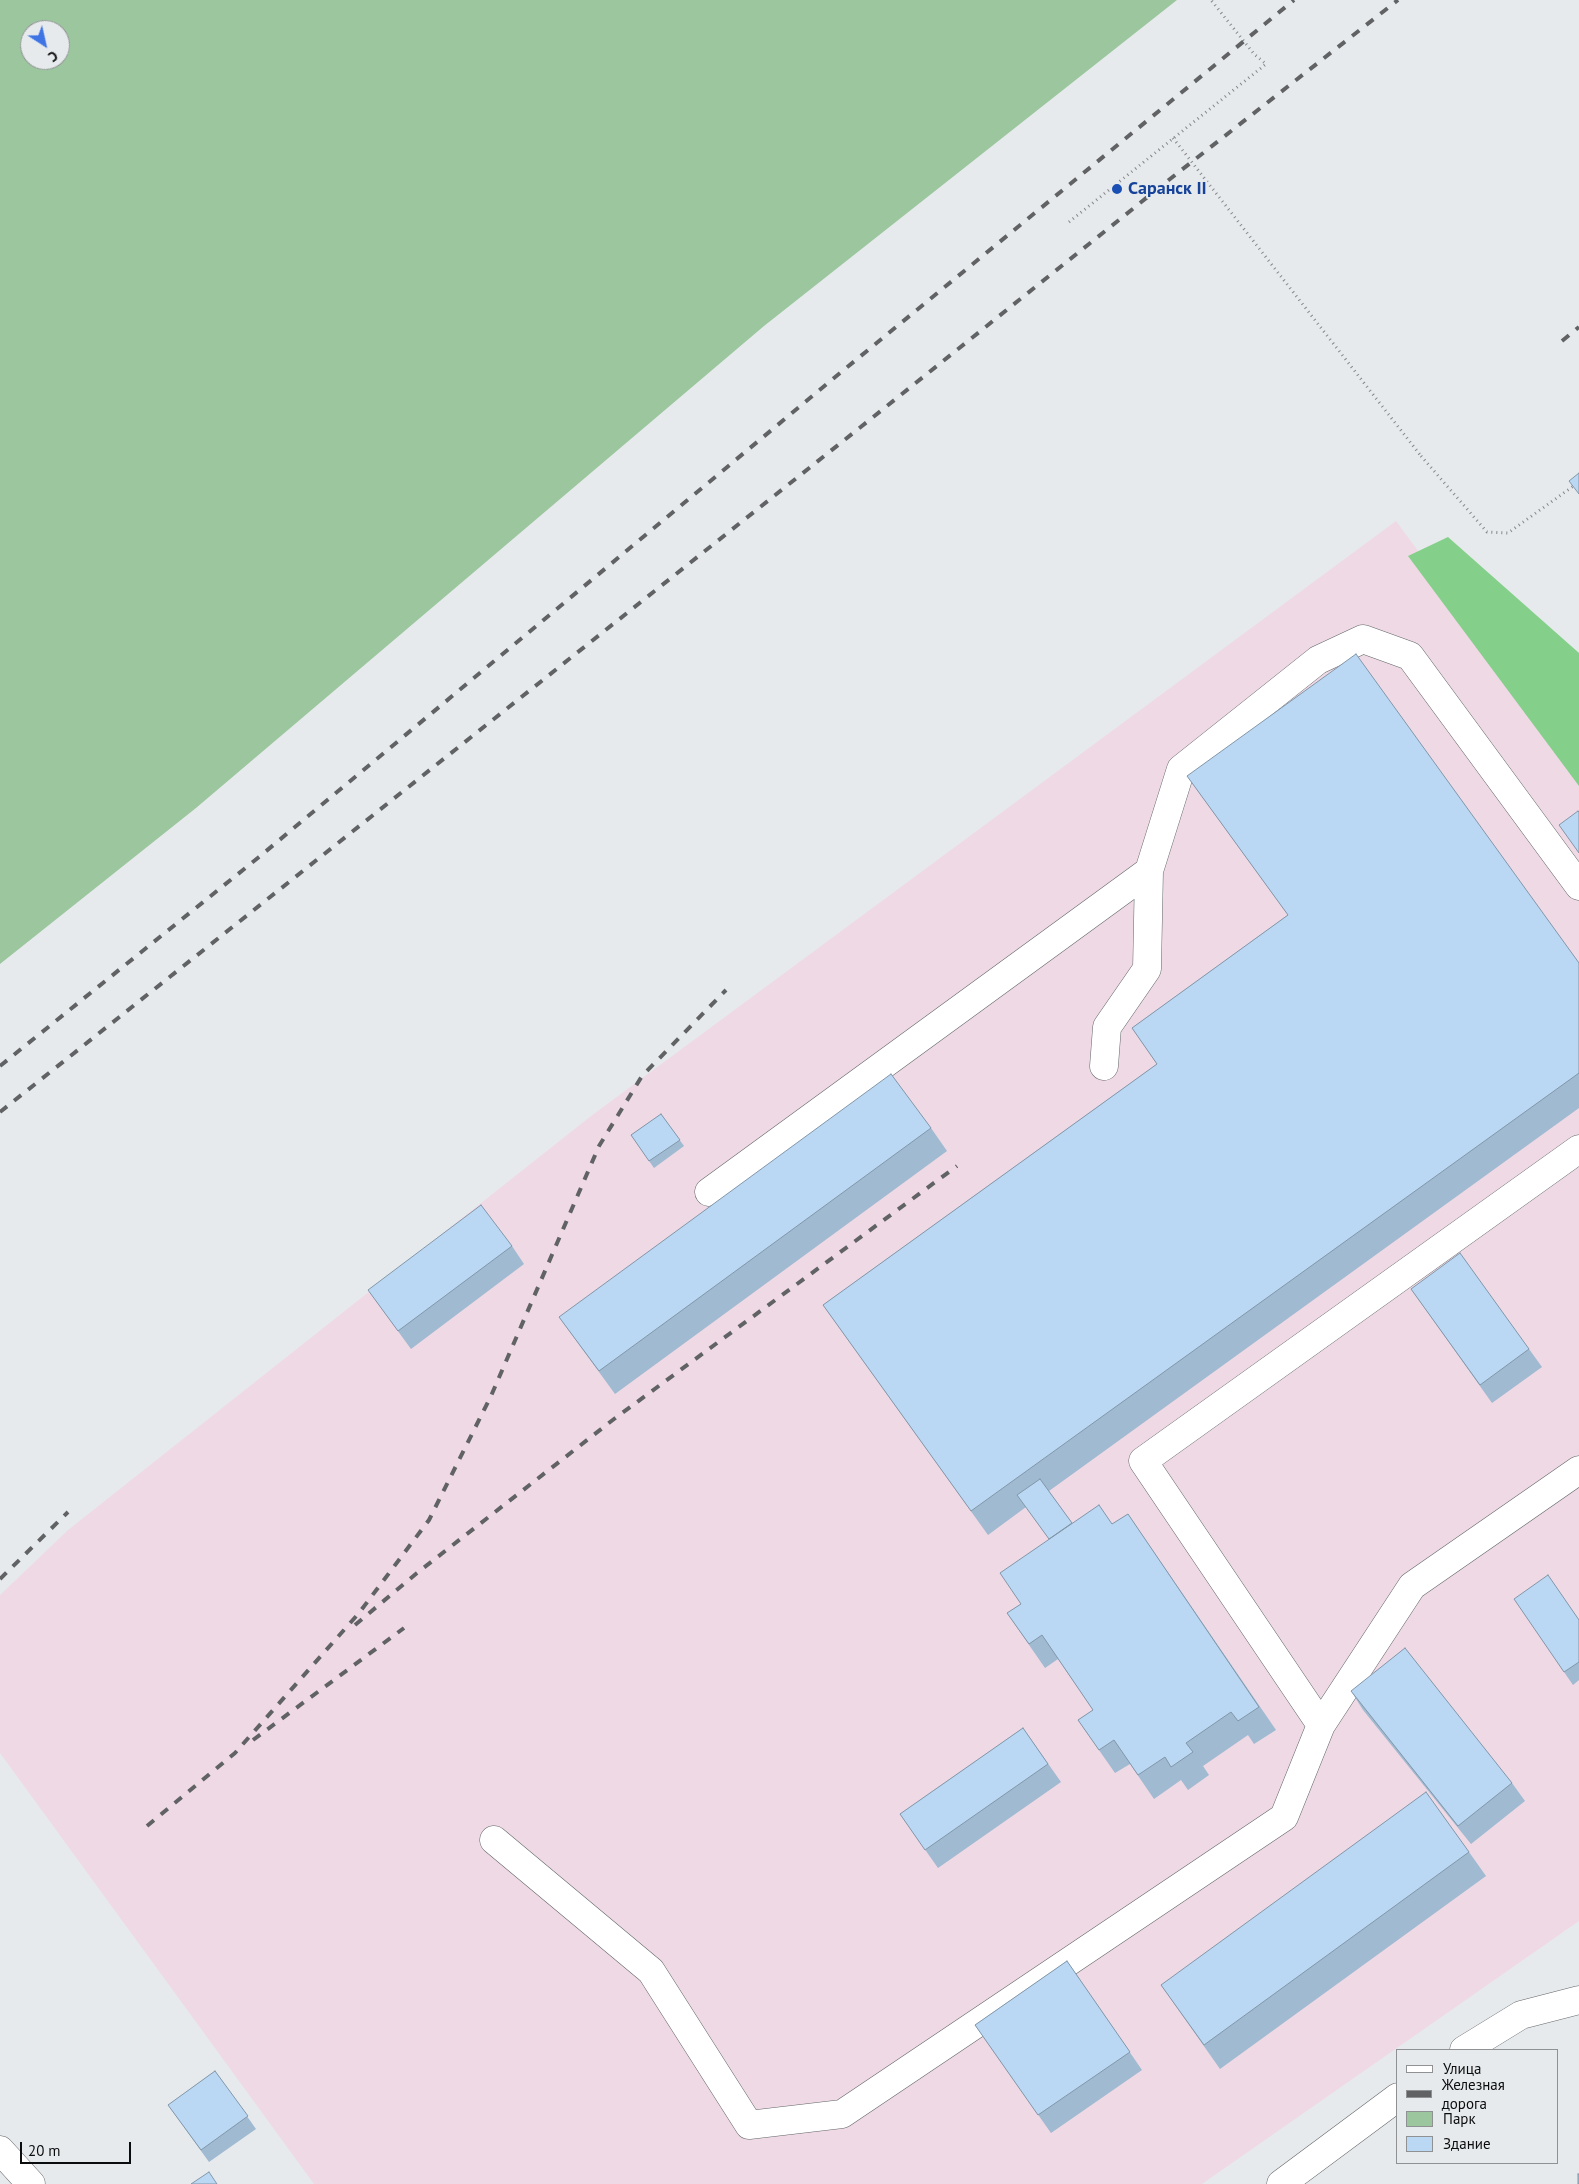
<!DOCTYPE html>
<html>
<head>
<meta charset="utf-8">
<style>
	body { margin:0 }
	#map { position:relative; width:1579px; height:2184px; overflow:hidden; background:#e7eaed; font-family:"PT Sans",sans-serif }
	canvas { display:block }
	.legend { position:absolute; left:1396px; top:2049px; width:162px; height:115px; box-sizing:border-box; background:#e7eaed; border:1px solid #8f9193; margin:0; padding:6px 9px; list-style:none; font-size:15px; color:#0b0c0d }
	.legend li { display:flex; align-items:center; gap:10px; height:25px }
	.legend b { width:25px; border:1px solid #8f9193 }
	.north { position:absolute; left:20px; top:20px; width:50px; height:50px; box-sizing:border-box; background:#e7eaed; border:1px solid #8f9193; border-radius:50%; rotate:145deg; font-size:14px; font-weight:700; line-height:20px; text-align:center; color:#0b0c0d }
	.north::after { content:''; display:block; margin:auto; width:18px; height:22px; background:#3f74e4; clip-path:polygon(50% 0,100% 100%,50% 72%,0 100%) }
	.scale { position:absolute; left:20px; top:2142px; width:111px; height:22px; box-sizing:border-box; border:2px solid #0b0c0d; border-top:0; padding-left:6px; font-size:15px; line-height:18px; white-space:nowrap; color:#0b0c0d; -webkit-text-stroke:4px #e7eaed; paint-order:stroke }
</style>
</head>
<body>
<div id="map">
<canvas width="1579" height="2184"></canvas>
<ul class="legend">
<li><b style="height:6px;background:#fff"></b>Улица</li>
<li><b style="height:6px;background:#606264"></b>Железная дорога</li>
<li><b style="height:14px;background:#9cc79e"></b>Парк</li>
<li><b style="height:14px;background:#bad8f3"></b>Здание</li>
</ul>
<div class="north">С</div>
<div class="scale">20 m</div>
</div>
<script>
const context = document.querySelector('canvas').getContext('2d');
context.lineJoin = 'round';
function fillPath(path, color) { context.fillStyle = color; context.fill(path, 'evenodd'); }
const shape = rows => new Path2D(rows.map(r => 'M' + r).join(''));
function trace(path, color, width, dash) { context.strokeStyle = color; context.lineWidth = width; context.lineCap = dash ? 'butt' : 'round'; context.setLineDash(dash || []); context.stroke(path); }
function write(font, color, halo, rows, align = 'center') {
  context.font = font + ' "PT Sans",sans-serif'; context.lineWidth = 4; context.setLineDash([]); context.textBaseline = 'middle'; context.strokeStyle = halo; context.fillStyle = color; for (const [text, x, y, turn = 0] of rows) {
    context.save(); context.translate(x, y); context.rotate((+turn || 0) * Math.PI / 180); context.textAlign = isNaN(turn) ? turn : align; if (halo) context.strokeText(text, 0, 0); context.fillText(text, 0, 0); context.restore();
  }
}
fillPath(shape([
	[1396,521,1579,769,1579,1921,1202,2184,314,2184,0,1753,0,1595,68,1530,591,1116]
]), '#efd9e5');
fillPath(shape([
	[0,0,1177,0,764,326,196,808,0,964],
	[30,30,60,30,60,60,30,60]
]), '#9cc79e');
fillPath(shape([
	[1448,537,1579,653,1579,786,1408,556]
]), '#84cf89');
const minor = shape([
	[1104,1066,1107,1027,1147,969,1149,871],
	[709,1192,1149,871,1181,769,1318,660,1363,639,1410,656,1579,886],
	[1321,1725,1143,1461,1579,1149],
	[494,1840,651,1971,749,2125,842,2114,1284,1817,1321,1725,1412,1586,1579,1470],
	[1464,2050,1521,2015,1579,2000],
	[0,2150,31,2184],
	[1281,2184,1398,2097]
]);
trace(minor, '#636668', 29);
trace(shape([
	[1069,222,1266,64,1254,54,1211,0],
	[1421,456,1487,532,1508,533,1579,482]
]), '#858789', 3, [1, 4]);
trace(minor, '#fff', 28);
trace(shape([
	[1562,341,1579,327],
	[0,1066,259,857,834,378,1294,0],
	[0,1112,867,422,1170,179,1398,0],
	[0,1579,68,1512],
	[355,1625,417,1573,614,1419,957,1166],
	[253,1740,404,1628],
	[147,1826,235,1753,359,1613,429,1520,491,1396,599,1146,642,1076,726,990]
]), '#606264', 4, [9, 9]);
trace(shape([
	[1173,138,1421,456]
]), '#858789', 3, [1, 4]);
fillPath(shape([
	[1187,776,1579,963,1579,1108,1049,1491,1072,1523,1112,1524,1128,1514,1276,1730,1254,1744,1248,1735,1203,1766,1209,1775,1188,1790,1181,1780,1154,1799,1130,1764,1115,1773,1078,1720,1093,1710,1058,1659,1045,1668,1007,1613,1021,1604,1049,1539,1026,1507,988,1535,823,1305,1157,1064,1132,1028,1288,915],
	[661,1114,684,1146,654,1168,631,1135],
	[931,1128,947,1151,615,1394,559,1317],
	[512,1246,524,1264,411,1349,368,1290],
	[1411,1289,1529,1349,1542,1367,1492,1403],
	[1579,1620,1579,1680,1573,1685,1564,1672],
	[1351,1691,1512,1783,1525,1801,1471,1844,1363,1710],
	[1023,1728,1061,1782,938,1868,900,1814],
	[1469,1852,1486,1876,1220,2069,1161,1985],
	[1067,1961,1142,2070,1051,2133,975,2025],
	[215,2071,256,2129,209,2162,168,2105]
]), '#a0bad1');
const building = shape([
	[1579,473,1579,494,1569,481,1579,473],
	[1356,654,1579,963,1579,1073,971,1511,823,1305,1157,1064,1132,1028,1288,915,1187,776,1356,654],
	[1578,811,1579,812,1579,853,1559,825,1578,811],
	[891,1074,931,1128,599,1371,559,1317,891,1074],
	[661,1114,680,1140,649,1161,631,1135,661,1114],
	[481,1205,512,1246,398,1331,368,1290,481,1205],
	[1460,1253,1529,1349,1480,1385,1411,1289,1460,1253],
	[1040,1479,1072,1523,1049,1539,1017,1495,1040,1479],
	[1099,1505,1112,1524,1128,1514,1259,1707,1238,1721,1231,1712,1186,1743,1193,1752,1171,1767,1165,1757,1138,1775,1114,1740,1099,1750,1078,1720,1093,1710,1042,1635,1029,1644,1007,1613,1021,1604,1000,1573,1099,1505],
	[1548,1575,1579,1620,1579,1662,1564,1672,1514,1599,1548,1575],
	[1405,1648,1512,1783,1458,1826,1351,1691,1405,1648],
	[1023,1728,1048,1764,925,1850,900,1814,1023,1728],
	[1426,1792,1469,1852,1204,2045,1161,1985,1426,1792],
	[1067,1961,1130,2052,1038,2115,975,2025,1067,1961],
	[215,2071,248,2116,201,2150,168,2105,215,2071],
	[209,2172,217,2184,191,2184,209,2172],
	[1578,2174,1579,2174,1579,2184,1578,2184,1578,2174]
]);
fillPath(building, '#bad8f3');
trace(building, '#8297aa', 1);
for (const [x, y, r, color] of [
	[1117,189,6,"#1a4fb4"]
]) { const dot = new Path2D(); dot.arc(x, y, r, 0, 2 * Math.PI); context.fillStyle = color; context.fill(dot); trace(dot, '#e7eaed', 2); }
write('bold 18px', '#164399', '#e7eaed', [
	["Саранск II",1128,189]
], 'left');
</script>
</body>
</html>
